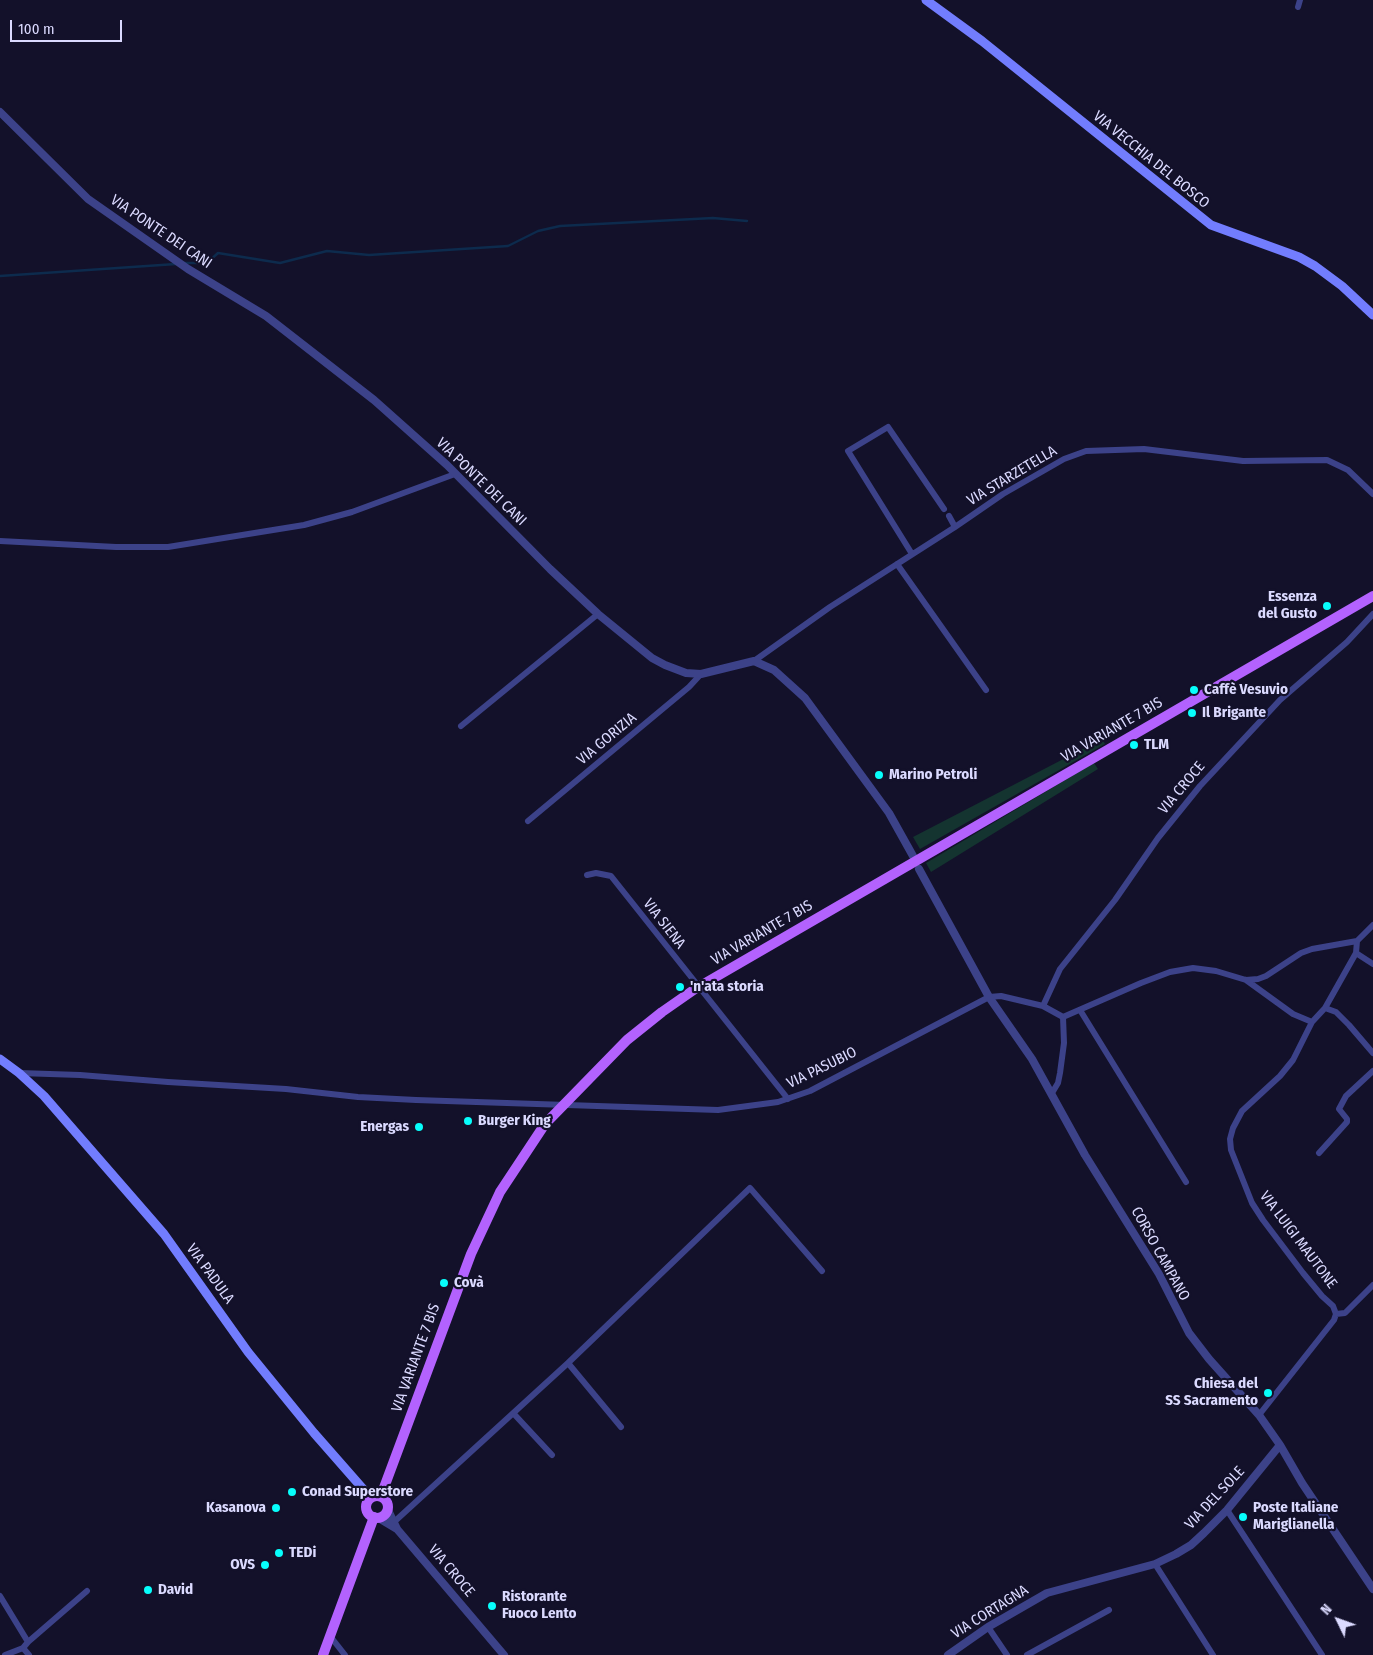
<!DOCTYPE html>
<html>
<head>
<meta charset="utf-8">
<style>
	body { margin:0 }
	#map { position:relative; width:1373px; height:1655px; overflow:hidden; background:#13112a; font-family:"Fira Sans Condensed",sans-serif }
	canvas { display:block }
	.north { position:absolute; left:1313px; top:1595px; width:50px; height:50px; -webkit-text-stroke:4px #13112a; paint-order:stroke; rotate:312deg; font-size:14px; font-weight:700; line-height:20px; text-align:center; color:#dbdaff }
	.north::after { content:''; display:block; margin:auto; width:18px; height:22px; background:#dbdaff; clip-path:polygon(50% 0,100% 100%,50% 72%,0 100%) }
	.scale { position:absolute; left:10px; top:20px; width:112px; height:22px; box-sizing:border-box; border:2px solid #dbdaff; border-top:0; padding-left:6px; font-size:15px; line-height:18px; white-space:nowrap; color:#dbdaff; -webkit-text-stroke:4px #13112a; paint-order:stroke }
</style>
</head>
<body>
<div id="map">
<canvas width="1373" height="1655"></canvas>
<div class="north">N</div>
<div class="scale">100 m</div>
</div>
<script>
const context = document.querySelector('canvas').getContext('2d');
context.lineJoin = 'round';
function fillPath(path, color) { context.fillStyle = color; context.fill(path, 'evenodd'); }
const shape = rows => new Path2D(rows.map(r => 'M' + r).join(''));
function trace(path, color, width, dash) { context.strokeStyle = color; context.lineWidth = width; context.lineCap = dash ? 'butt' : 'round'; context.setLineDash(dash || []); context.stroke(path); }
function write(font, color, halo, rows, align = 'center') {
  context.font = font + ' "Fira Sans Condensed",sans-serif'; context.lineWidth = 4.5; context.setLineDash([]); context.textBaseline = 'middle'; context.strokeStyle = halo; context.fillStyle = color; for (const [text, x, y, turn = 0] of rows) {
    context.save(); context.translate(x, y); context.rotate((+turn || 0) * Math.PI / 180); context.textAlign = isNaN(turn) ? turn : align; if (halo) context.strokeText(text, 0, 0); context.fillText(text, 0, 0); context.restore();
  }
}
fillPath(shape([
	[1102,739,1105,744,920,849,913,837],
	[1094,763,1098,769,931,872,926,863]
]), '#143430');
trace(shape([
	[184,263,207,263,218,253,280,263,327,251,369,255,508,246,538,231,560,226,713,218,747,221],
	[0,276,176,264]
]), '#0d2b4d', 2.5);
trace(shape([
	[1298,7,1300,0],
	[949,516,955,527],
	[0,541,116,547,168,547,304,525,352,512,455,474],
	[912,554,848,451,888,427,944,509],
	[897,564,986,690],
	[754,661,830,607,955,527,1003,494,1064,459,1086,451,1144,449,1243,461,1327,460,1348,470,1373,494],
	[461,726,598,614],
	[528,821,689,687,701,674],
	[587,875,596,873,611,876,788,1099],
	[1357,941,1373,925],
	[1356,953,1373,964],
	[1246,980,1293,1014,1312,1022],
	[1043,1006,1060,969,1115,900,1158,838,1200,786,1280,700,1347,642,1373,614],
	[1325,1008,1336,1012,1349,1025,1373,1053],
	[1080,1010,1186,1182],
	[19,1073,80,1075,168,1082,286,1089,358,1097,416,1100,718,1110,778,1102,810,1091,989,997,1001,996,1043,1006,1063,1017,1141,983,1170,972,1193,968,1216,971,1246,980,1258,979,1266,976,1301,953,1312,949,1357,941],
	[1052,1093,1058,1083,1060,1073,1064,1043,1063,1017],
	[1319,1153,1347,1122,1347,1119,1339,1109,1346,1096,1373,1071],
	[1336,1314,1333,1306,1322,1296,1303,1273,1263,1220,1252,1203,1231,1150,1230,1139,1233,1128,1242,1111,1280,1076,1293,1060,1312,1022,1325,1008,1356,953,1357,941],
	[1336,1314,1345,1313,1373,1285],
	[568,1363,621,1427],
	[514,1414,552,1455],
	[1259,1415,1334,1320,1336,1314],
	[1227,1510,1322,1655],
	[394,1522,568,1363,750,1188,822,1271],
	[1155,1564,1213,1655],
	[0,1596,28,1642,23,1648],
	[988,1627,1007,1655],
	[330,1636,345,1655],
	[28,1642,87,1591],
	[5,1655,23,1648,29,1655],
	[1027,1655,1109,1610]
]), '#3c4289', 6);
trace(shape([
	[0,112,88,199,188,269,266,316,374,400,447,465,550,569,598,614,652,658,665,665,686,673,701,674,754,661,774,670,805,698,889,813,913,856],
	[919,869,989,997,1032,1059,1085,1155,1159,1274,1189,1333,1209,1359,1259,1415,1280,1445,1302,1483,1373,1589],
	[387,1508,397,1529,504,1655],
	[377,1517,397,1529],
	[948,1655,988,1627,1047,1593,1155,1564,1176,1554,1191,1545,1204,1533,1227,1510,1280,1445]
]), '#3c4289', 8);
trace(shape([
	[926,0,982,41,1211,225,1299,257,1315,266,1342,286,1373,315],
	[0,1059,19,1073,44,1096,164,1234,248,1352,314,1433,371,1498]
]), '#727dfe', 9);
trace(shape([
	'366 1507a11 11 0 1 1 22 0a11 11 0 1 1-22 0Z',
	[382,1497,382,1493,471,1254,500,1192,545,1124,627,1040,662,1012,695,989,1373,596],
	[323,1655,374,1517]
]), '#b362fe', 10);
for (const [x, y, r, color] of [
	[1327,606,5,"#07fefc"],
	[1194,690,5,"#07fefc"],
	[1192,713,5,"#07fefc"],
	[1134,745,5,"#07fefc"],
	[879,775,5,"#07fefc"],
	[680,987,5,"#07fefc"],
	[468,1121,5,"#07fefc"],
	[419,1127,5,"#07fefc"],
	[444,1283,5,"#07fefc"],
	[1268,1393,5,"#07fefc"],
	[292,1492,5,"#07fefc"],
	[276,1508,5,"#07fefc"],
	[1243,1517,5,"#07fefc"],
	[279,1553,5,"#07fefc"],
	[265,1565,5,"#07fefc"],
	[148,1590,5,"#07fefc"],
	[492,1606,5,"#07fefc"]
]) { const dot = new Path2D(); dot.arc(x, y, r, 0, 2 * Math.PI); context.fillStyle = color; context.fill(dot); trace(dot, '#13112a', 2); }
write('15px', '#dbdaff', '#13112a', [
	["VIA VECCHIA DEL BOSCO",1151,160,39],
	["VIA PONTE DEI CANI",161,232,34],
	["VIA STARZETELLA",1012,476,-31],
	["VIA PONTE DEI CANI",481,482,44],
	["VIA VARIANTE 7 BIS",1112,730,-30],
	["VIA GORIZIA",607,739,-40],
	["VIA CROCE",1182,788,-50],
	["VIA SIENA",664,924,52],
	["VIA VARIANTE 7 BIS",762,933,-30],
	["VIA PASUBIO",822,1068,-26],
	["VIA LUIGI MAUTONE",1298,1240,53],
	["CORSO CAMPANO",1160,1254,61],
	["VIA PADULA",210,1274,54],
	["VIA VARIANTE 7 BIS",416,1358,-70],
	["VIA DEL SOLE",1215,1498,-47],
	["VIA CROCE",451,1571,50],
	["VIA CORTAGNA",990,1612,-32]
]);
write('bold 15px', '#dbdaff', '#13112a', [
	["Essenza",1317,597,"right"],
	["del Gusto",1317,614,"right"],
	["Caffè Vesuvio",1204,690],
	["Il Brigante",1202,713],
	["TLM",1144,745],
	["Marino Petroli",889,775],
	["'n'ata storia",690,987],
	["Burger King",478,1121],
	["Energas",409,1127,"right"],
	["Covà",454,1283],
	["Chiesa del",1258,1384,"right"],
	["SS Sacramento",1258,1401,"right"],
	["Conad Superstore",302,1492],
	["Kasanova",266,1508,"right"],
	["Poste Italiane",1253,1508],
	["Mariglianella",1253,1525],
	["TEDi",289,1553],
	["OVS",255,1565,"right"],
	["David",158,1590],
	["Ristorante",502,1597],
	["Fuoco Lento",502,1614]
], 'left');
</script>
</body>
</html>
